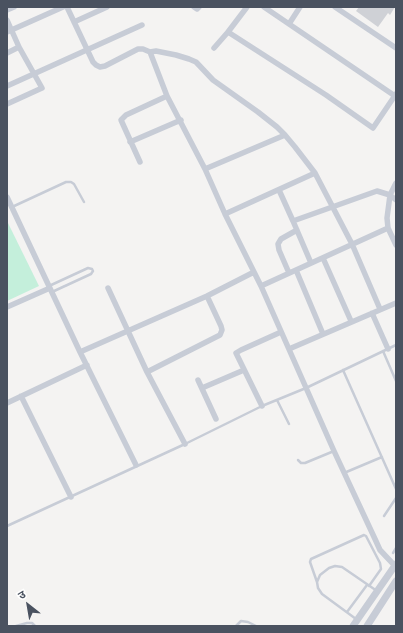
<!DOCTYPE html>
<html>
<head>
<meta charset="utf-8">
<style>
	body { margin:0 }
	#map { position:relative; width:403px; height:633px; overflow:hidden; background:#f4f3f2; font-family:Commissioner,"Noto Sans Devanagari",sans-serif }
	canvas { display:block }
	.frame { position:absolute; inset:0; border:8px solid #4a5260; pointer-events:none }
	.north { position:absolute; left:8px; top:585px; width:40px; height:40px; -webkit-text-stroke:3px #fff; paint-order:stroke; rotate:329deg; font-size:11px; font-weight:700; line-height:16px; text-align:center; color:#4a5260 }
	.north::after { content:''; display:block; margin:auto; width:14px; height:18px; background:#4a5260; clip-path:polygon(50% 0,100% 100%,50% 72%,0 100%) }
</style>
</head>
<body>
<div id="map">
<canvas width="403" height="633"></canvas>
<div class="frame"></div>
<div class="north">उ</div>
</div>
<script>
const context = document.querySelector('canvas').getContext('2d');
context.lineJoin = 'round';
function fillPath(path, color) { context.fillStyle = color; context.fill(path, 'evenodd'); }
const shape = rows => new Path2D(rows.map(r => 'M' + r).join(''));
function trace(path, color, width, dash) { context.strokeStyle = color; context.lineWidth = width; context.lineCap = dash ? 'butt' : 'round'; context.setLineDash(dash || []); context.stroke(path); }
fillPath(shape([
	[7,221,39,286,7,301]
]), '#c4efdb');
fillPath(shape([
	[359,7,395,7,390,15,388,13,378,27,356,11]
]), '#cfd1d6');
trace(shape([
	[12,207,66,182,71,182,74,184,84,202],
	[49,286,88,268,92,269,93,271,91,274,52,292],
	[383,351,396,381],
	[343,370,396,489],
	[277,400,289,424],
	[298,460,301,463,305,463,334,451],
	[344,473,382,457],
	[384,516,396,498],
	[7,526,185,444,262,406,306,388,396,345],
	[393,553,396,548],
	[317,582,310,562,311,559,364,535,366,536,380,563,381,569,369,586],
	[347,612,367,585],
	[356,619,322,594,318,588,317,582,320,575,329,568,335,566,342,567,377,591],
	[16,626,27,623,32,623,35,626],
	[236,626,241,621,248,622,256,626]
]), '#c7ccd6', 2.5);
trace(shape([
	[67,7,93,62,96,65,100,67,105,66,138,49,143,49,150,52,167,96,205,169,225,214,261,286,334,451,375,539,380,550,396,567],
	[194,7,197,9,199,7],
	[247,7,228,32,326,95,373,128,396,94],
	[264,7,395,96],
	[335,7,396,48],
	[7,10,14,7],
	[7,20,19,47,42,88,7,104],
	[74,22,107,7],
	[289,24,300,7],
	[7,32,63,7],
	[214,48,228,32],
	[150,52,156,51,176,55,189,59,196,62,213,80,258,112,277,127,285,135],
	[7,53,19,47],
	[7,86,142,25],
	[130,142,181,120],
	[140,162,121,120,126,115,167,96],
	[205,169,285,135,295,147,315,173,352,244,380,309],
	[279,190,293,221],
	[7,197,80,352,136,465],
	[225,214,315,173],
	[388,228,387,218,390,195,396,183],
	[323,258,351,321],
	[311,263,293,221,377,191,390,195,396,200],
	[296,270,323,334],
	[289,273,279,250,278,244,281,239,297,230],
	[261,286,388,228,396,245],
	[108,288,147,372,185,444],
	[7,307,50,288],
	[372,313,388,349],
	[289,349,396,303],
	[80,352,207,296,254,272],
	[147,372,220,335,222,330,221,326,207,296],
	[198,380,216,419],
	[202,388,244,370],
	[21,396,71,497],
	[7,403,87,365],
	[262,406,236,353,241,350,281,332]
]), '#c7ccd6', 5.5);
trace(shape([
	[353,626,396,564],
	[367,626,396,581]
]), '#c7ccd6', 7);
</script>
</body>
</html>
